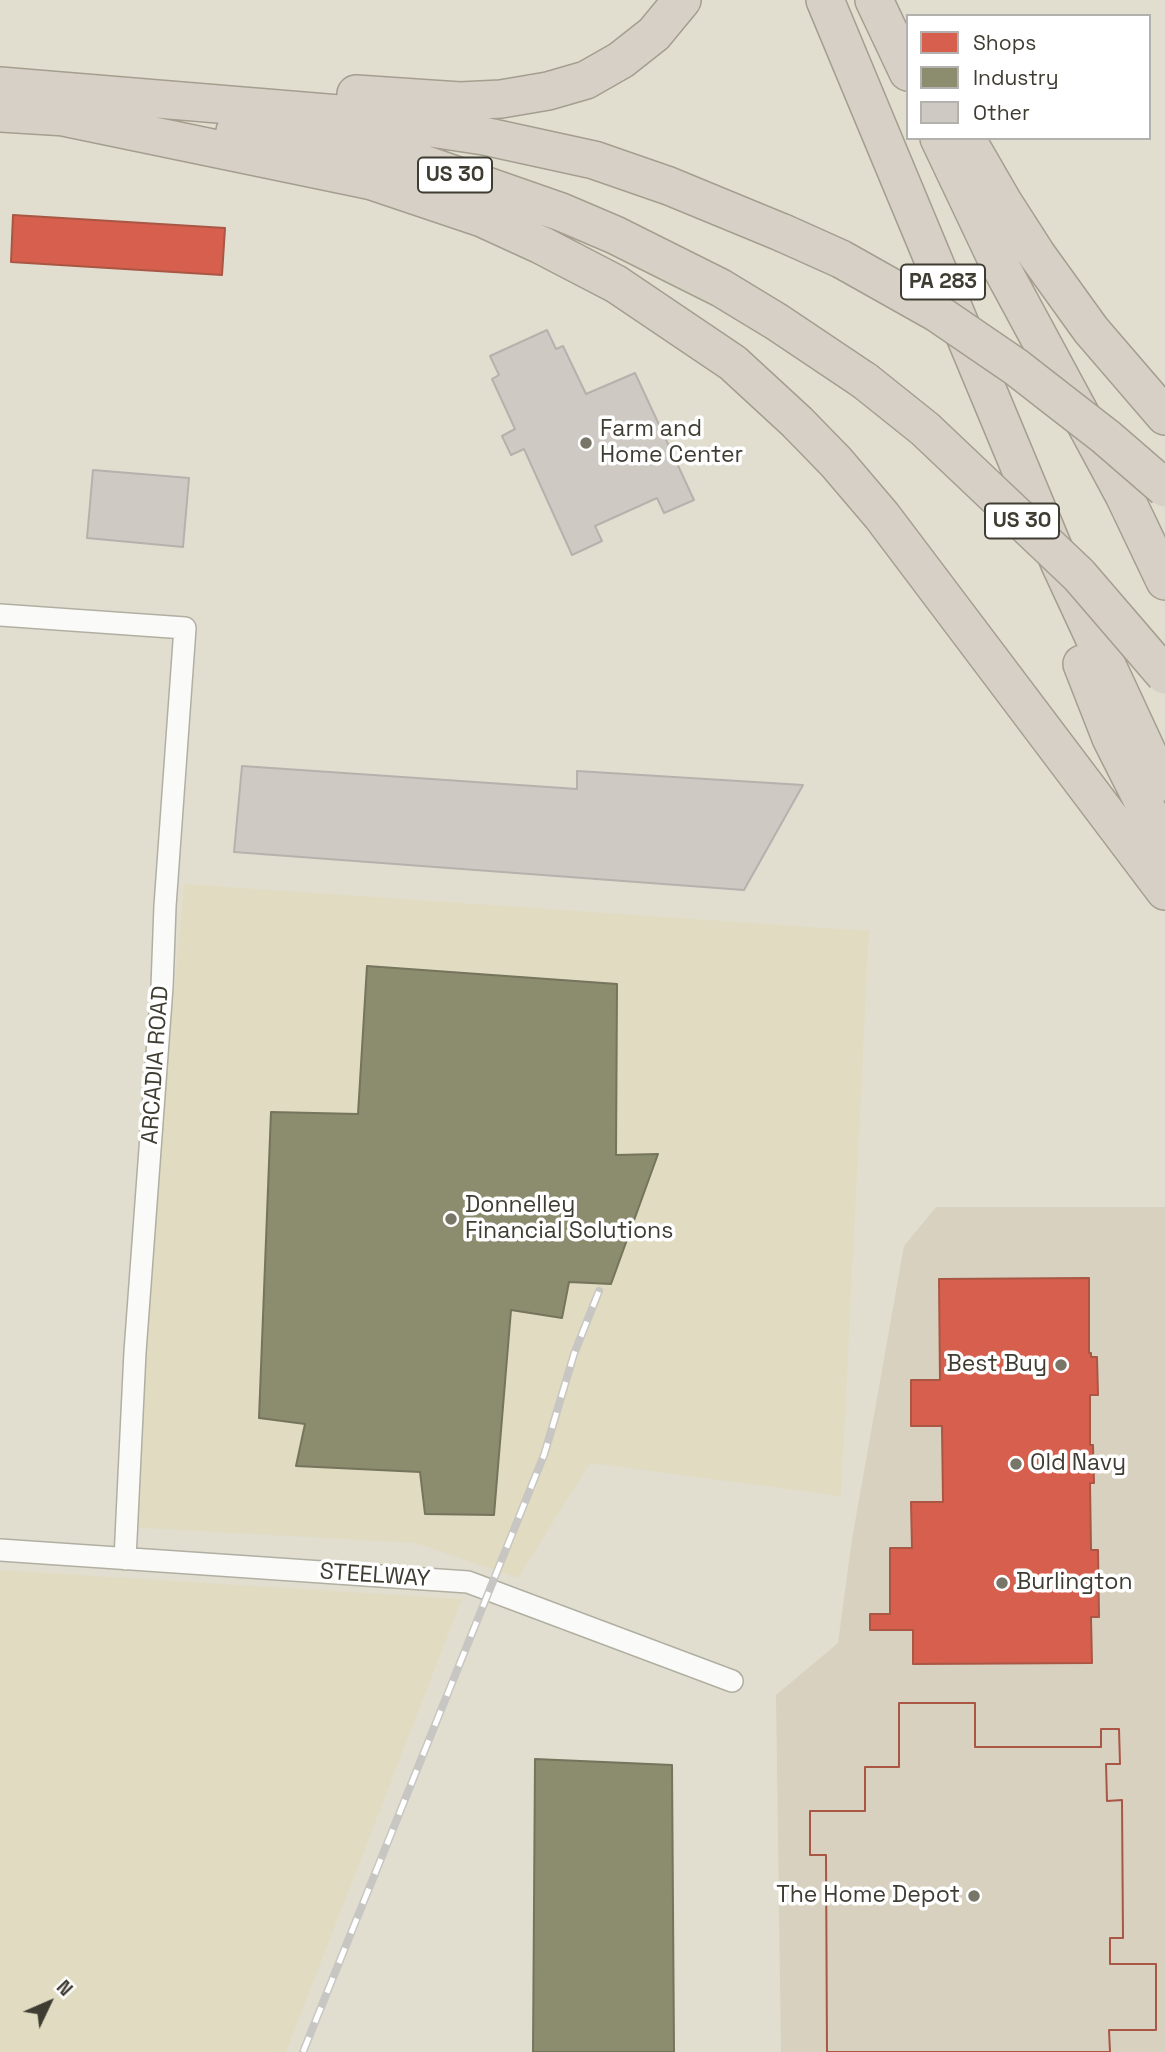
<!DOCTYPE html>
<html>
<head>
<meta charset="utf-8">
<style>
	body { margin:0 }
	#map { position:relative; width:1165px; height:2052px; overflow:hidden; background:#e1decf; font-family:"Space Grotesk",sans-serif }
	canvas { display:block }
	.legend { position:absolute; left:906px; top:14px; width:245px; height:126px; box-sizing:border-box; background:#fff; border:2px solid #b2b1ad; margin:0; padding:9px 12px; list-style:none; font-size:21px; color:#3f3d32 }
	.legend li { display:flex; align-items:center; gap:14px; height:35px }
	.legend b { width:35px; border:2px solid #b2b1ad }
	.north { position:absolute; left:14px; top:1968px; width:70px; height:70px; -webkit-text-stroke:5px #fff; paint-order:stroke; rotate:46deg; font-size:19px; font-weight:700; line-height:28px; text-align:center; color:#3f3d32 }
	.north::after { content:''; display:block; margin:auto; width:24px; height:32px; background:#3f3d32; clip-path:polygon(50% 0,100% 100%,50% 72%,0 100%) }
</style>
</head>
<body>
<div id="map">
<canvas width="1165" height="2052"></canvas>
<ul class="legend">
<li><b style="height:19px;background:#d6604d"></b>Shops</li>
<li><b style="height:19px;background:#8c8c6e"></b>Industry</li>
<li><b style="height:19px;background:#cfc9c4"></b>Other</li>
</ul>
<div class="north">N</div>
</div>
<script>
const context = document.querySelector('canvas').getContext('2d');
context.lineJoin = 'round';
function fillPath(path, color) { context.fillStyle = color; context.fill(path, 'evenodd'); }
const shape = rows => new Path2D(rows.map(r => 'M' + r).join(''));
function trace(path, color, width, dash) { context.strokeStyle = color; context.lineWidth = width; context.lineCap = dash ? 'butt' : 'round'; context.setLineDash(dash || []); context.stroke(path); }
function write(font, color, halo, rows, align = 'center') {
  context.font = font + ' "Space Grotesk",sans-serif'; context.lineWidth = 7; context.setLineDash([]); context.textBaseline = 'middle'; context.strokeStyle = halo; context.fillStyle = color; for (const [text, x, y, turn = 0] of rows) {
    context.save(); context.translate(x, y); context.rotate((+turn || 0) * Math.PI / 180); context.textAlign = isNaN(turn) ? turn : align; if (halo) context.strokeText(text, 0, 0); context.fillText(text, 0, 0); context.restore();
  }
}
fillPath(shape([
	[936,1207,1165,1207,1165,2052,781,2052,776,1695,838,1643,852,1539,904,1246]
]), '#d9d1bf');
fillPath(shape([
	[184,884,869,931,841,1496,590,1463,518,1578,416,1543,126,1527],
	[0,1570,462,1599,286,2052,0,2052]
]), '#e1dbc1');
const shops = shape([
	[13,215,225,228,222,275,11,262,13,215],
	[1089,1278,1089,1353,1091,1353,1091,1357,1097,1357,1098,1395,1090,1395,1090,1445,1093,1445,1094,1483,1090,1483,1091,1550,1098,1550,1099,1617,1091,1617,1092,1663,913,1664,913,1630,870,1630,870,1614,890,1614,890,1548,912,1548,911,1502,943,1502,942,1426,911,1426,911,1380,940,1380,939,1279,1089,1278],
	[899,1703,975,1703,975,1747,1101,1747,1101,1729,1119,1729,1120,1764,1106,1764,1107,1801,1122,1800,1123,1938,1110,1938,1110,1964,1156,1964,1156,2030,1109,2030,1110,2052,827,2052,826,1855,810,1855,810,1811,865,1811,865,1767,899,1767,899,1703],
	[899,1703,975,1703,975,1747,1101,1747,1101,1729,1119,1729,1120,1764,1106,1764,1107,1801,1122,1800,1123,1938,1110,1938,1110,1964,1156,1964,1156,2030,1109,2030,1110,2052,827,2052,826,1855,810,1855,810,1811,865,1811,865,1767,899,1767,899,1703]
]);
fillPath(shops, '#d6604d');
trace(shops, '#a95645', 2);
const industry = shape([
	[367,966,617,984,616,1155,658,1154,611,1284,569,1282,562,1318,511,1310,494,1515,425,1514,420,1472,296,1466,305,1424,259,1418,271,1112,358,1114,367,966],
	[535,1759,672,1765,674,2052,533,2052,535,1759]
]);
fillPath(industry, '#8c8c6e');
trace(industry, '#75745c', 2);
const building = shape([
	[547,330,556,349,563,346,586,394,635,373,694,500,664,513,657,498,595,526,602,541,572,555,524,449,511,455,502,436,515,429,492,379,499,375,490,356,547,330],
	[93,470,189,478,183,547,87,538,93,470],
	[242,766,577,789,577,771,803,785,744,890,234,852,242,766]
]);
fillPath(building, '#cfc9c4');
trace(building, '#b7b0ad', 2);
const street = shape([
	[0,615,185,628,165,906,162,987,135,1352,125,1559],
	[0,1550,468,1582,732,1681]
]);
const highway = shape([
	[825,0,1060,564,1149,756,1165,782],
	[874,0,908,72],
	[0,86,339,114,484,136,594,160,669,186,783,233],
	[356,94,460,101,501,99,548,91,586,80,621,60,654,34,682,0],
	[0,113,83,118],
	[58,116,372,181,482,218,541,245,616,284,733,363,797,422,836,462,882,516,1165,891],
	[235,131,354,145,412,160,561,212,615,235,721,288,777,322,865,381],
	[939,138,995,256,1124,495,1165,581],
	[966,138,1003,202,1037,255,1091,330,1165,416],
	[1082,664,1111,738,1165,845]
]);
trace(street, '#b1afa2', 24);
trace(highway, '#a59e8f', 40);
trace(street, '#fafaf8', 21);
trace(highway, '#d6d0c7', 37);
const rail = shape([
	[303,2052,544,1455,574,1354,599,1291]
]);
trace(rail, '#c7c6c2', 8);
trace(rail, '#fff', 5, [16]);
const highwayBridge = shape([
	[783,233,841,259,937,313,1016,367,1057,399,1106,437,1165,488],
	[865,381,925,429,1079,575,1165,675]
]);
trace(highwayBridge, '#a59e8f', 40, []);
trace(highwayBridge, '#d6d0c7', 37);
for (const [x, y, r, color] of [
	[586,443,7,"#787569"],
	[451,1219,7,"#787569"],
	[1061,1365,7,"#787569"],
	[1016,1464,7,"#787569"],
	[1002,1583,7,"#787569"],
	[974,1896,7,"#787569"]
]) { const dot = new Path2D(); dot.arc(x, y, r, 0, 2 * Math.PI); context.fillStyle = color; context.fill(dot); trace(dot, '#fff', 2.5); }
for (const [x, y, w] of [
	[455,175,74],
	[943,282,84],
	[1022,521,74]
]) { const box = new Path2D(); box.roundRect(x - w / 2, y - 17.5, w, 35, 5); context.fillStyle = '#fff'; context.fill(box); trace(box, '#3f3d32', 2); }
write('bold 21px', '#3f3d32', null, [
	["US 30",455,175],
	["PA 283",943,282],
	["US 30",1022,521]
]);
write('23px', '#3f3d32', '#fff', [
	["Farm and",600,430],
	["Home Center",600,456],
	["Donnelley",465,1206],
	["Financial Solutions",465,1232],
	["Best Buy",1047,1365,"right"],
	["Old Navy",1030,1464],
	["Burlington",1016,1583],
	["The Home Depot",960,1896,"right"]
], 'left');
write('23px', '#3f3d32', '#fff', [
	["ARCADIA ROAD",156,1065,-86],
	["STEELWAY",375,1576,4]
]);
</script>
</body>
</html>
